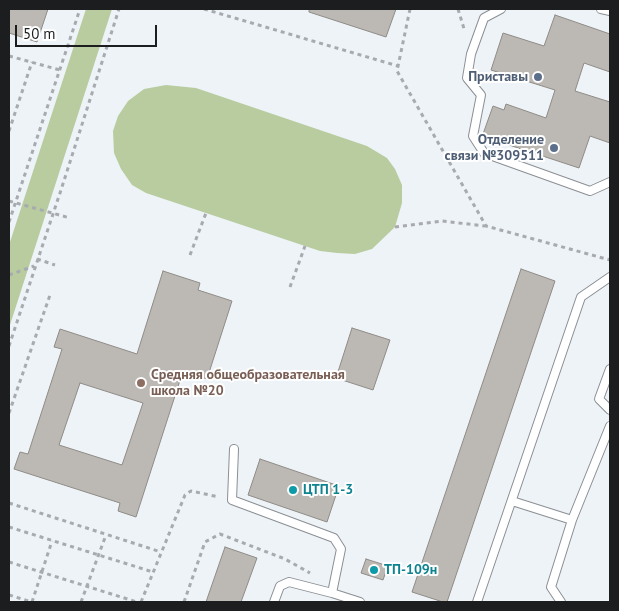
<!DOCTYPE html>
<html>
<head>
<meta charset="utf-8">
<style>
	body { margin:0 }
	#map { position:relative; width:619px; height:611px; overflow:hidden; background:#eef3f8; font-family:"PT Sans",sans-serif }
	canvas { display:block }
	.frame { position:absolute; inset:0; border:10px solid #1c1d1f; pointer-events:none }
	.scale { position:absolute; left:15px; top:25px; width:142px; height:22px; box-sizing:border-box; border:2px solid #1c1d1f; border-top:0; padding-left:6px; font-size:15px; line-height:18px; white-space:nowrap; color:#1c1d1f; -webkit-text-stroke:4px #fff; paint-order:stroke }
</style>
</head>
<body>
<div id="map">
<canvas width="619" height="611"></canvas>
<div class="frame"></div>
<div class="scale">50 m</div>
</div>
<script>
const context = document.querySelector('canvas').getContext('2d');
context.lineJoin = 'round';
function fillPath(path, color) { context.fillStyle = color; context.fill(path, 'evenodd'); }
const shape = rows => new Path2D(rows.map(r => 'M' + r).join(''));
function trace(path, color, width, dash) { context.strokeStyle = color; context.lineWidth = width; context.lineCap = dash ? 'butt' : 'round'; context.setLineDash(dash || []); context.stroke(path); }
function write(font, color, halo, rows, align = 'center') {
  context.font = font + ' "PT Sans",sans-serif'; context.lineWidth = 4; context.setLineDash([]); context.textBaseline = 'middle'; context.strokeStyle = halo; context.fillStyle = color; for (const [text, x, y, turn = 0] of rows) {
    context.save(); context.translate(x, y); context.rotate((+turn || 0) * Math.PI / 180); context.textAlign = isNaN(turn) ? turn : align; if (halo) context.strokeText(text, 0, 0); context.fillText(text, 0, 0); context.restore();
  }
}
fillPath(shape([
	[86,9,112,9,9,328,9,245],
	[166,85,196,88,367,146,387,158,395,169,402,185,402,203,395,227,372,249,355,254,337,253,320,251,146,193,132,185,121,169,114,153,113,131,118,116,128,101,144,89]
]), '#b8cc9f');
const building = shape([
	[9,9,48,9,37,42,9,33,9,9],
	[309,9,396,9,386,37,309,12,309,9],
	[555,15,610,34,610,72,584,63,575,91,610,102,610,143,590,136,579,168,497,141,498,139,483,134,493,106,504,110,506,104,546,118,555,90,491,70,503,33,544,46,555,15],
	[521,269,555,281,447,602,443,602,412,592,521,269],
	[163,271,200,283,198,290,232,301,207,379,183,371,136,517,118,511,120,503,14,469,20,452,28,454,62,349,54,347,60,329,137,354,163,271],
	[80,383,143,403,122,465,59,445,80,383],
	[352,328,390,340,373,390,336,378,352,328],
	[260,459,339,486,327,522,248,495,260,459],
	[225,547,257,558,241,602,206,602,225,547],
	[366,559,388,566,383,580,361,573,366,559]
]);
fillPath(building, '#bcb8b3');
trace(building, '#8f8b86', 1);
const lane = shape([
	[501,9,484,18,471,54,467,78,481,95,473,136,484,153,590,191,610,182],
	[601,9,610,11],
	[610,369,599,399,610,410],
	[234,449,232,500,334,538,341,549,332,593,360,602],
	[512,501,572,520],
	[274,602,280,586,289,582,332,593],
	[477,602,581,297,610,277],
	[561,602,551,587,572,520,610,426]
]);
trace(lane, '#8b8f94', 10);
trace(shape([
	[204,9,398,66],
	[410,9,397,71,486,226,610,260],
	[458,9,465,32],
	[9,56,60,70],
	[9,131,32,62],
	[9,201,70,218],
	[9,222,80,9],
	[395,227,442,221,485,226],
	[190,255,206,213],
	[37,259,55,265],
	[9,275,34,266],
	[290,287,305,246],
	[9,346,61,190,119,9],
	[9,413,50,295],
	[9,503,161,552],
	[9,527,153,572],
	[9,562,137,602],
	[9,595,32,602],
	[32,602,52,541],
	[81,602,106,535],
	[141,602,185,495,191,491,219,497],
	[184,602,205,542,220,534,285,559,310,573]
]), '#a7abaf', 3, [4, 4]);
trace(lane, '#fff', 8);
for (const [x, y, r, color] of [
	[538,77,5,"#5c6f8a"],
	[554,148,5,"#5c6f8a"],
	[141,383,5,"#8d6e63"],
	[293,490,5,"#0f9aa8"],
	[374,570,5,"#0f9aa8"]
]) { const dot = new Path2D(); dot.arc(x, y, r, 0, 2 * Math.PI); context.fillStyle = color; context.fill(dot); trace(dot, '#fff', 2); }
write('bold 14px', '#4e5e75', '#fff', [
	["Приставы",528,77],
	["Отделение",544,140],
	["связи №309511",544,156]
], 'right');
write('bold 14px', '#785e54', '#fff', [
	["Средняя общеобразовательная",151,375],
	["школа №20",151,391]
], 'left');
write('bold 14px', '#0d838f', '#fff', [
	["ЦТП 1-3",303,490],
	["ТП-109н",384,570]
], 'left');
</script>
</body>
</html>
